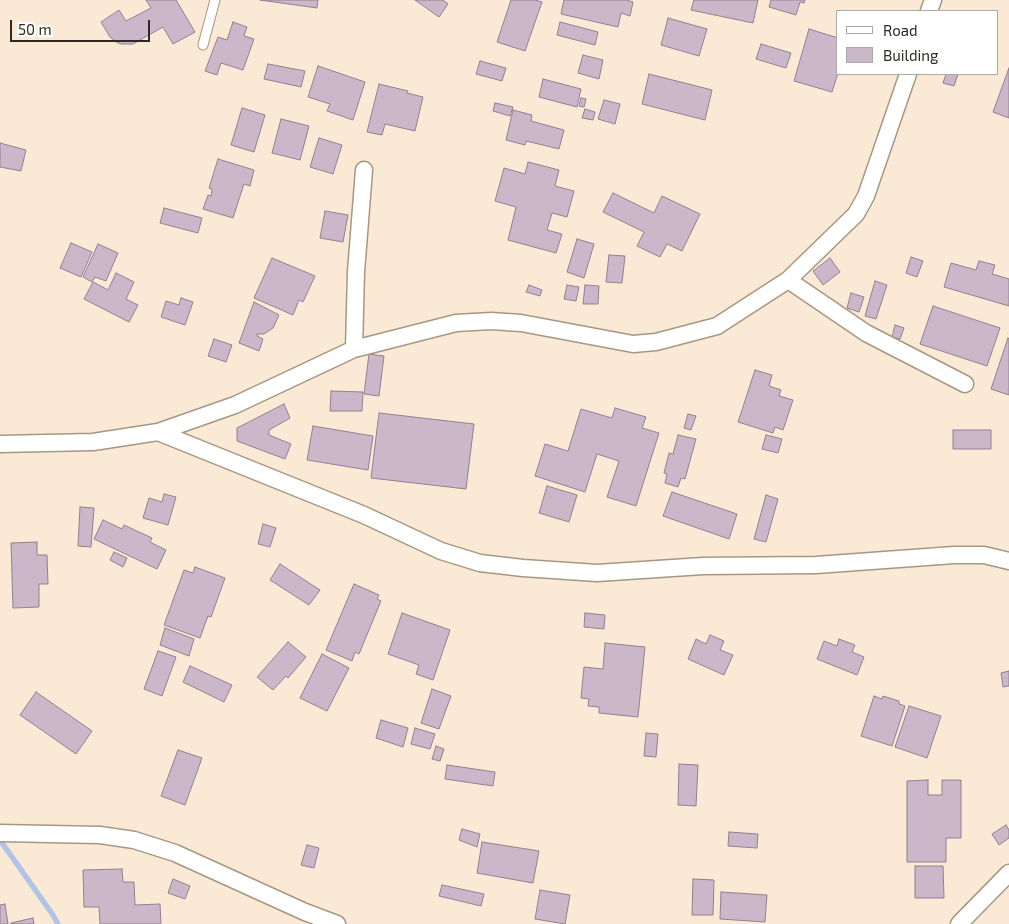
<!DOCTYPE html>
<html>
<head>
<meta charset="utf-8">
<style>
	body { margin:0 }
	#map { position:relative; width:1009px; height:924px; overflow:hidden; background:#fae9d4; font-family:"Exo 2",sans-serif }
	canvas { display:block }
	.legend { position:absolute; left:836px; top:10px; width:162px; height:65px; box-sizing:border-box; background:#fff; border:1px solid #aca9a6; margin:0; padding:6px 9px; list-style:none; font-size:15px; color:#2f2921 }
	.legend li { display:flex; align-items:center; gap:10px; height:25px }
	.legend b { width:25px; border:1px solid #aca9a6 }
	.scale { position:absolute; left:10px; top:20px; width:140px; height:22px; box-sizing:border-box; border:2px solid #2f2921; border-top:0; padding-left:6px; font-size:15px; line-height:18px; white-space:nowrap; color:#2f2921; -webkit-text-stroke:4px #fff; paint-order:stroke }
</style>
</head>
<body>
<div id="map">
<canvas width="1009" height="924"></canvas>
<ul class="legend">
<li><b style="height:6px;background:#fff"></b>Road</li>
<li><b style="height:14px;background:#cab7c9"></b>Building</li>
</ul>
<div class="scale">50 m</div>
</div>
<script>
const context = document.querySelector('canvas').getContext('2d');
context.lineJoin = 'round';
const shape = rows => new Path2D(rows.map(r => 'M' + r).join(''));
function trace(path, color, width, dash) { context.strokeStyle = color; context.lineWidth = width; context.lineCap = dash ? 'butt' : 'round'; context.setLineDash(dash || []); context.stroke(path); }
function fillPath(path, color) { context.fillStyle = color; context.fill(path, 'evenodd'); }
trace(shape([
	[0,840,53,915,58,924]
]), '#b1c4e7', 5.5);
const building = shape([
	[146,0,176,0,195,32,173,44,163,27,133,44,121,44,116,42,110,37,101,22,119,10,126,21,151,8,146,0],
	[260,0,318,0,317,8,260,0],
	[415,0,443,0,448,4,439,17,415,0],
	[511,0,535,0,542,2,525,51,497,42,511,0],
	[564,0,626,0,633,2,630,16,621,13,618,27,561,14,564,0],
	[694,0,758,0,753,23,691,10,694,0],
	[771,0,805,0,804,3,800,2,796,15,769,7,771,0],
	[668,18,707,29,699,56,661,45,668,18],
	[233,22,247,27,244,36,254,39,243,70,221,63,217,75,205,71,218,37,227,40,233,22],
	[560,22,598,32,595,45,557,35,560,22],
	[809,29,838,38,838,73,832,92,794,81,809,29],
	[761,44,791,53,786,68,756,59,761,44],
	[583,55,603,60,599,79,578,73,583,55],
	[480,61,506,68,502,81,476,74,480,61],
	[268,64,305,71,301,87,264,79,268,64],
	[318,66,365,82,353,120,327,111,330,104,308,97,318,66],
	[1009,68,1009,118,993,112,1009,68],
	[649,74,712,90,705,120,642,104,649,74],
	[946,74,958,74,954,86,943,83,946,74],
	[543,79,581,89,577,107,539,97,543,79],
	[379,84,408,91,407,93,423,97,415,131,385,124,382,135,367,132,379,84],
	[581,98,586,99,584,107,579,106,581,98],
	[604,100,620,104,615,124,598,119,604,100],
	[495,103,513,107,510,116,493,111,495,103],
	[242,108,265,115,254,152,231,145,242,108],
	[585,109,595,112,593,120,582,118,585,109],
	[513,110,532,115,531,121,564,130,559,149,526,141,525,145,506,140,513,110],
	[281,119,309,126,300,160,272,153,281,119],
	[319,138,342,145,333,174,310,167,319,138],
	[0,143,26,150,21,171,0,167,0,143],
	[218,159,254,170,250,186,244,184,233,218,203,209,208,195,211,196,212,189,209,188,218,159],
	[528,162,559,170,555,186,574,191,567,217,552,213,547,230,562,234,556,253,508,240,516,207,495,201,504,168,525,174,528,162],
	[613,193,654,213,662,196,700,214,682,251,667,244,660,257,637,246,644,232,603,212,613,193],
	[164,208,202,218,198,233,160,223,164,208],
	[325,211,348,215,343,242,320,238,325,211],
	[577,239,594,244,584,278,567,272,577,239],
	[71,243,92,252,81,277,60,268,71,243],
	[98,244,118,253,106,281,95,277,92,282,83,277,98,244],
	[609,255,625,256,622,283,606,282,609,255],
	[911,257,923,261,917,277,906,273,911,257],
	[272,258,315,276,303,302,299,300,293,315,254,298,272,258],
	[830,258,840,272,823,285,813,271,830,258],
	[979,261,995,265,992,274,1009,279,1009,306,944,287,951,263,976,270,979,261],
	[116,273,134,282,126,299,138,305,129,322,84,299,93,282,108,290,116,273],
	[875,281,887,285,876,319,865,316,875,281],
	[529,285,542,290,540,296,526,292,529,285],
	[567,285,579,287,576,301,564,299,567,285],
	[585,285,599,286,598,304,583,304,585,285],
	[851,293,864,297,859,312,847,308,851,293],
	[181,298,193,302,185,325,161,317,166,301,179,305,181,298],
	[254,302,279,315,273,328,264,334,257,334,257,336,263,339,259,351,239,343,254,302],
	[933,306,1000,328,987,366,920,344,933,306],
	[895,325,904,328,900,339,892,337,895,325],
	[1008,338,1009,339,1009,395,991,389,1008,338],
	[214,339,232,345,226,362,208,356,214,339],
	[369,354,384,356,379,396,364,394,369,354],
	[755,370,772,375,769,386,781,390,779,396,793,400,783,430,775,427,773,433,738,422,755,370],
	[331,391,363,392,362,411,330,411,331,391],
	[284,404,290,418,269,430,269,435,291,444,285,459,237,441,237,428,284,404],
	[615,408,646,417,642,428,659,433,636,506,607,497,619,461,597,454,585,492,535,476,545,444,568,451,581,409,612,418,615,408],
	[379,413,474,424,466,489,371,478,379,413],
	[688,414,696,416,691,430,684,428,688,414],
	[313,426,373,436,368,470,307,460,313,426],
	[953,430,991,430,991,449,953,449,953,430],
	[678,435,696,439,685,479,681,478,678,487,665,483,667,474,664,473,669,453,673,454,678,435],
	[766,435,782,439,778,453,762,449,766,435],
	[547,486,577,495,569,522,539,513,547,486],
	[672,492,737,514,729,539,663,516,672,492],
	[164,494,176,497,168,525,143,518,149,498,162,502,164,494],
	[766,495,778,499,766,542,754,539,766,495],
	[80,507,94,508,91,547,78,546,80,507],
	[103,520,122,529,124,525,152,538,150,542,166,550,157,569,94,539,103,520],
	[263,524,276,528,270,547,258,544,263,524],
	[37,542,37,555,47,555,48,584,39,584,39,607,13,608,11,543,37,542],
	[114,552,127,558,123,567,110,560,114,552],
	[280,564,320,590,309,605,270,580,280,564],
	[195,567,225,578,211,617,208,616,200,638,164,625,184,570,193,573,195,567],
	[354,584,379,595,377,599,381,601,359,654,355,652,352,661,326,650,354,584],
	[402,613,450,630,433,680,416,674,419,665,388,654,402,613],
	[585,613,605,615,604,629,584,627,585,613],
	[165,628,194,639,189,656,160,645,165,628],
	[710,635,724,641,720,650,733,655,724,675,688,659,696,639,706,644,710,635],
	[839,639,855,645,852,652,864,657,857,675,817,659,824,641,837,646,839,639],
	[288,642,306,657,288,678,286,676,273,690,257,677,288,642],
	[605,643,645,647,638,717,599,713,599,707,588,706,589,699,581,698,584,667,603,669,605,643],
	[158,651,176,657,162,696,144,689,158,651],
	[322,654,349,668,327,711,300,698,322,654],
	[190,666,232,685,224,702,183,682,190,666],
	[1009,671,1009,686,1003,687,1001,673,1009,671],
	[432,689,451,696,439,729,421,723,432,689],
	[36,692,92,731,76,754,20,715,36,692],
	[874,696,882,699,883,696,899,701,899,704,905,706,892,746,861,736,874,696],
	[909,706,941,716,927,758,895,747,909,706],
	[381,720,408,728,403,747,376,738,381,720],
	[415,728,435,734,430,749,411,744,415,728],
	[646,733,658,734,656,757,644,756,646,733],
	[436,746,444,749,440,761,432,759,436,746],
	[178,750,202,758,185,805,161,796,178,750],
	[679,764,698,765,696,806,678,805,679,764],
	[447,765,495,772,493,786,445,779,447,765],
	[928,780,928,795,942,795,942,780,961,780,961,838,946,838,946,862,907,862,907,781,928,780],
	[1006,825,1009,830,1009,838,999,845,992,834,1006,825],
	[462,829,480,834,477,847,459,840,462,829],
	[729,832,758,834,757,848,728,846,729,832],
	[482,842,539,851,533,883,477,873,482,842],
	[307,845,319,848,314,868,301,865,307,845],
	[915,866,943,866,944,898,915,898,915,866],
	[122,869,123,882,134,882,135,905,160,904,161,924,100,924,99,907,84,907,83,870,122,869],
	[173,879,190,886,185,899,168,893,173,879],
	[693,879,714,880,713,915,692,915,693,879],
	[442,885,484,894,481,906,439,896,442,885],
	[540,890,570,895,565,924,535,919,540,890],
	[721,892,767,895,765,922,720,919,721,892],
	[5,904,8,924,0,924,0,905,5,904],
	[33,918,34,924,11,924,11,923,33,918]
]);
fillPath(building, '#cab7c9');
trace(building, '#928092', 1);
const lane = shape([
	[203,45,215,0]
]);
const street = shape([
	[929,11,933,0],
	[788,280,866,333,965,384],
	[354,349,356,272,364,170],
	[158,432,364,515,441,551,480,563,523,568,597,573,703,566,816,565,954,555,984,555,1009,561],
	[0,444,93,442,158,432,235,405,354,349,456,323,491,321,521,323,633,344,656,342,717,326,788,280,856,214,866,196,908,74],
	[0,833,100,835,134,840,175,853,305,912,337,924],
	[959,924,1009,873]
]);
trace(lane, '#a69783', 11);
trace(street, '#a69783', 19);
trace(lane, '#fff', 9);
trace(street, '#fff', 16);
</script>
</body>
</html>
